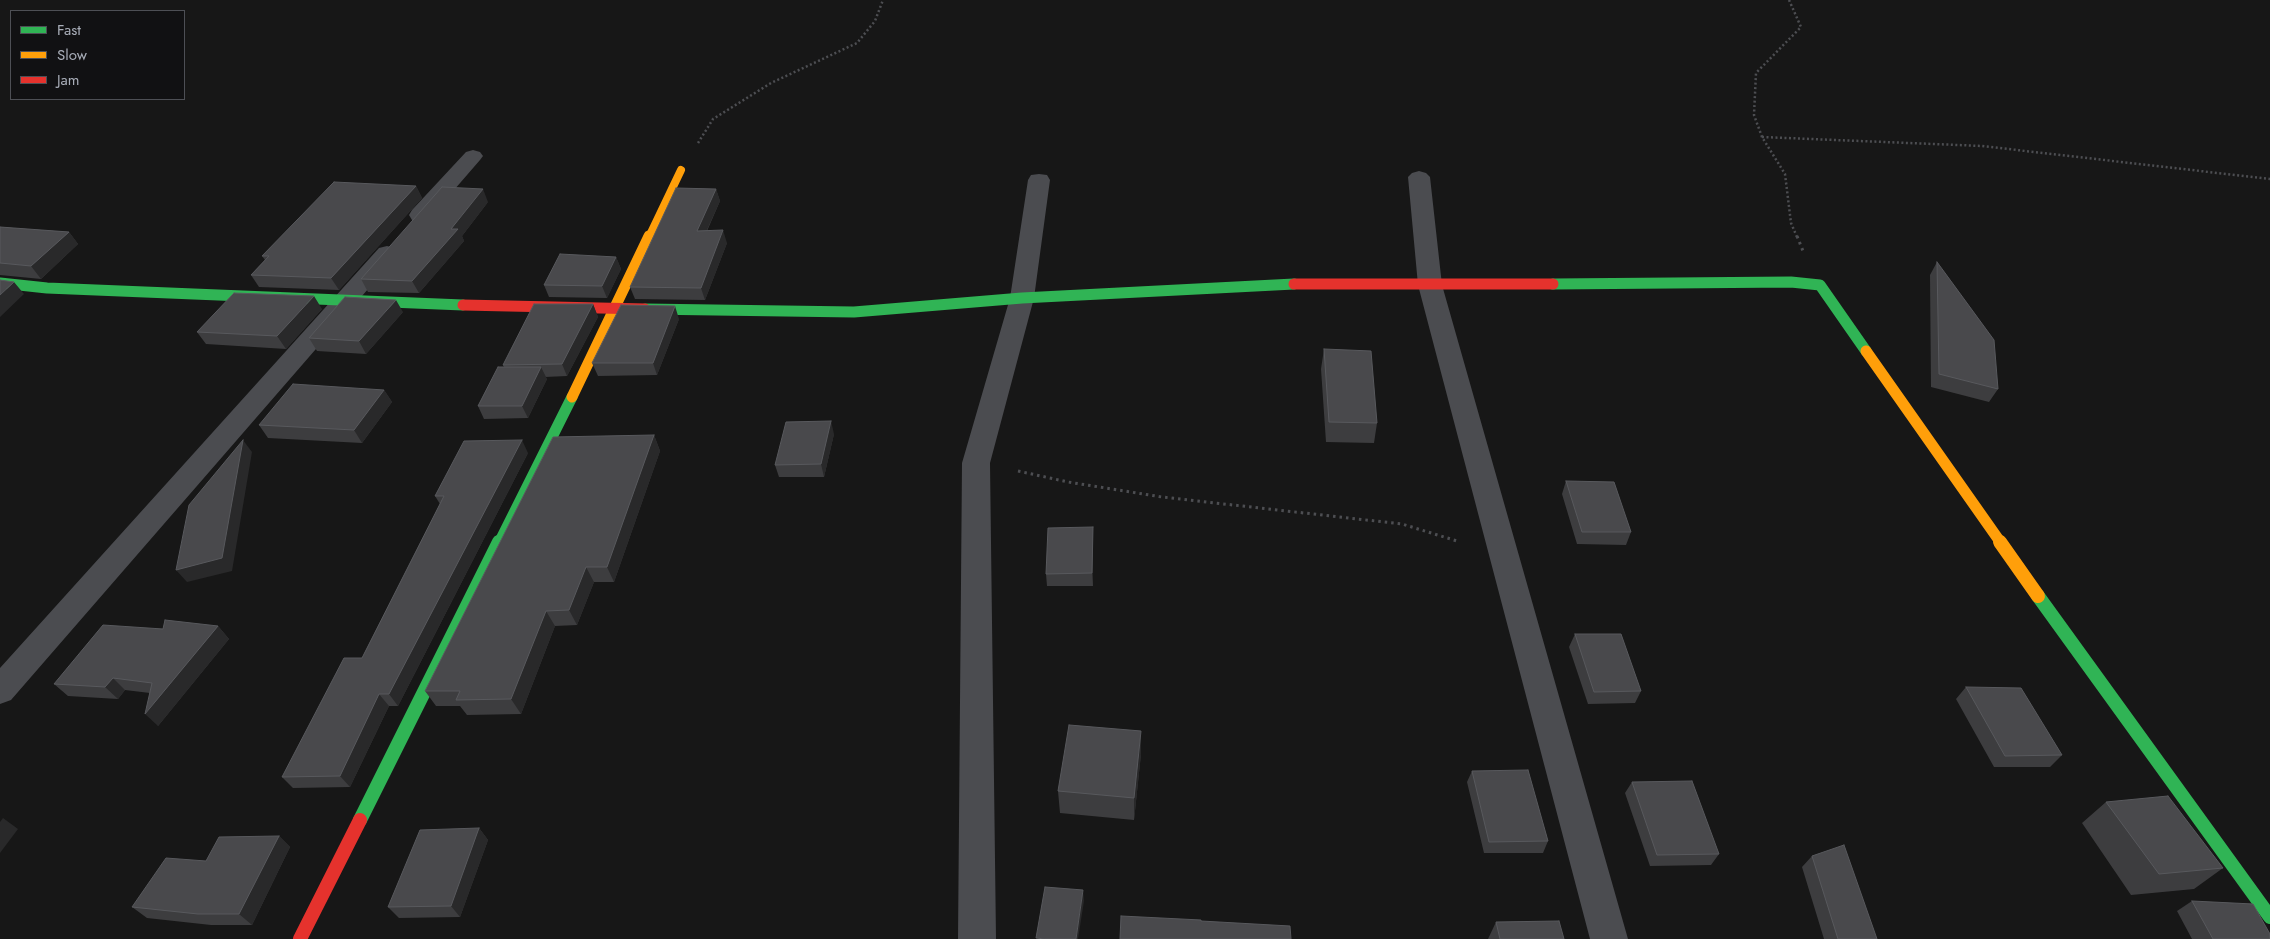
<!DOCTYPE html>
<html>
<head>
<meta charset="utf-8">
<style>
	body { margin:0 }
	#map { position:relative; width:2270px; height:939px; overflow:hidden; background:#171717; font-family:Jost,sans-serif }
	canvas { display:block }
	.legend { position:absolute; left:10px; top:10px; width:175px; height:90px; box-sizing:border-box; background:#111113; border:1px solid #4d4f55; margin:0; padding:6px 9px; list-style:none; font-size:15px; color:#a8adb8 }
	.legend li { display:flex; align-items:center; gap:10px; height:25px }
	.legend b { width:25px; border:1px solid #4d4f55 }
</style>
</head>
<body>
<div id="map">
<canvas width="2270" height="939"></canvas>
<ul class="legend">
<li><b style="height:6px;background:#30b455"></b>Fast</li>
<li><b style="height:6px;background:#ff9f0a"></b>Slow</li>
<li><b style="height:6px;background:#e5322d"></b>Jam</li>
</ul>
</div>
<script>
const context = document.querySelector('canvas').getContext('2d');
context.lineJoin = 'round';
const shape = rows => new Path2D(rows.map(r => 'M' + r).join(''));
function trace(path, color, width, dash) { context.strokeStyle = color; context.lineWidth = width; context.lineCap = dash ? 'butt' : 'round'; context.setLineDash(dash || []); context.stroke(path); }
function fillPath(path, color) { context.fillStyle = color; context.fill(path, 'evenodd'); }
trace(shape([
	[1789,0,1801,27,1756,73,1754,115,1762,137,1785,174,1791,223,1797,237],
	[1762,137,1982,146,2270,179],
	[698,143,713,119,771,83,857,43,875,21,883,0]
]), '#4d4e52', 2.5, [2, 2.5]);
trace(shape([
	[1797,236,1803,251],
	[1018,471,1068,482,1162,497,1402,524,1457,541]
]), '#4d4e52', 3, [2.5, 4]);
fillPath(shape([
	[473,150,480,152,483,156,480,160,428,220,420,222,412,220,409,215,412,210,466,152,473,150],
	[1419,171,1426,173,1430,177,1442,285,1628,939,1590,939,1418,285,1408,177,1412,173,1419,171],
	[1039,174,1047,175,1050,180,1034,298,990,463,996,939,958,939,962,463,1010,298,1028,180,1031,175,1039,174],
	[387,246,395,248,398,253,395,258,11,700,0,704,0,668,379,248,387,246]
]), '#4b4c50');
trace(shape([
	[0,283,47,288,463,305],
	[1553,284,1791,282,1820,285,1866,351],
	[645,309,854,312,1022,298,1294,284],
	[499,543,572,397]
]), '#30b455', 11);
trace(shape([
	[2038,596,2270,917],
	[360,820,499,542]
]), '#30b455', 14);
trace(shape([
	[649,237,681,170]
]), '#ff9f0a', 8);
trace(shape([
	[1866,351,2001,543],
	[572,397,649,236]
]), '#ff9f0a', 11);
trace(shape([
	[2000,542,2038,596]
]), '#ff9f0a', 14);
trace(shape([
	[1294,284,1553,284],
	[463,305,645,309]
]), '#e5322d', 11);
trace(shape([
	[300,939,360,820]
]), '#e5322d', 14);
fillPath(shape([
	[416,186,422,198,339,290,259,287,251,275,265,260,262,256],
	[716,189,720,201,707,231,727,243,705,300,635,299,630,287],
	[488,202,462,236,464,241,419,293,368,292,361,279],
	[0,227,69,232,78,244,41,279,0,275],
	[616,257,621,269,607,298,549,297,544,285],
	[1937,262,1998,389,1989,402,1931,387,1930,275],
	[593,304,598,317,567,376,545,377,547,379,528,418,484,419,478,406,504,367,503,365],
	[322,309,286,349,206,344,197,332],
	[403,312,366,354,317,351,309,338],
	[679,319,657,375,598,376,592,363],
	[1324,349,1377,423,1374,443,1326,442,1321,369],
	[384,390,392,402,362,443,268,438,259,425],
	[834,434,824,477,779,477,775,465],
	[654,435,660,451,614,582,594,582,577,625,555,626,521,714,467,715,460,706,436,706,425,691],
	[528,453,398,706,389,706,350,787,293,788,282,777,362,658,440,504,435,496],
	[1566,481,1631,532,1626,545,1577,544,1562,494],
	[1093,527,1093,586,1047,586,1046,574],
	[218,626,229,639,158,726,150,693,125,690,118,699,68,696,54,684,163,629],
	[1575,634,1641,691,1635,703,1588,704,1569,647],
	[1966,687,2062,755,2050,767,1994,767,1956,699],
	[1141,754,1134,820,1060,813,1058,791],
	[1472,771,1548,841,1543,853,1484,853,1467,782],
	[1632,782,1719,854,1711,865,1650,866,1625,793],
	[2106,802,2223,868,2194,889,2131,895,2082,823],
	[479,828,488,840,460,917,399,918,388,907],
	[279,836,290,847,252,925,211,925,147,918,132,907,206,861],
	[1812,856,1877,939,1824,939,1802,867],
	[2192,901,2270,939,2192,939,2177,911],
	[1496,922,1564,939,1488,939]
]), '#3d3d3f');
fillPath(shape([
	[416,186,422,198,339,290,331,278],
	[483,189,488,202,462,236,464,241,419,293,412,281,451,229],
	[716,189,720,201,701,243,697,231],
	[723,230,727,243,705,300,701,288],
	[69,232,78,244,41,279,31,266],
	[616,257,621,269,607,298,602,286],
	[14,282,24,294,0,317,0,295],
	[314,296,322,309,286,349,277,336],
	[396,300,403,312,366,354,359,341],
	[593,304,598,317,567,376,562,364],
	[675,306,679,319,657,375,653,363],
	[541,367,547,379,528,418,522,406],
	[384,390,392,402,362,443,354,430],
	[831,421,834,434,824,477,821,464],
	[654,435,660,451,614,582,607,567],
	[243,440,252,452,232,571,187,582,176,570],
	[522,440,528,453,398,706,389,694],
	[1093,527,1093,586,1092,573],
	[586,567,594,582,577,625,569,610],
	[546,611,555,626,521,714,511,699],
	[218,626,229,639,158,726,145,714],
	[113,678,125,690,118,699,105,687],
	[379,694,389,706,350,787,340,776],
	[1141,731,1141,754,1134,820,1134,798],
	[3,818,18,829,0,853,0,822],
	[479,828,488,840,460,917,451,906],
	[279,836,290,847,252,925,239,914],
	[1083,890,1084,901,1078,939,1076,939]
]), '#29292a');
const building = shape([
	[334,182,416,186,331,278,251,275,269,256,262,256,334,182],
	[442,187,483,189,451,229,458,229,412,281,361,279,442,187],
	[676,188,716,189,697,231,723,230,701,288,630,287,676,188],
	[0,227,69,232,31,266,0,263,0,227],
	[560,254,616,257,602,286,544,285,560,254],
	[1937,262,1994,340,1998,389,1939,374,1937,262],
	[0,280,14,282,0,295,0,280],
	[234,293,314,296,277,336,197,332,234,293],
	[345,297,396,300,359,341,309,338,345,297],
	[534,304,593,304,562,364,503,365,534,304],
	[621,305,675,306,653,363,592,363,621,305],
	[1324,349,1371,351,1377,423,1329,422,1324,349],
	[498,367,541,367,522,406,478,406,498,367],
	[293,384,384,390,354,430,259,425,293,384],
	[831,421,821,464,775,465,786,422,831,421],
	[654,435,607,567,586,567,569,610,546,611,511,699,456,700,460,691,425,691,553,437,654,435],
	[243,440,222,558,176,570,189,505,243,440],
	[522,440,389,694,379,694,340,776,282,777,344,658,362,658,444,496,435,496,464,441,522,440],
	[1566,481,1614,482,1631,532,1582,532,1566,481],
	[1093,527,1092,573,1046,574,1048,528,1093,527],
	[165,620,218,626,145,714,152,683,113,678,105,687,54,684,103,625,163,629,165,620],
	[1575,634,1621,634,1641,691,1594,692,1575,634],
	[1966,687,2021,688,2062,755,2005,756,1966,687],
	[1069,725,1141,731,1134,798,1058,791,1069,725],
	[1528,770,1548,841,1489,842,1472,771,1528,770],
	[1692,781,1719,854,1657,855,1632,782,1692,781],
	[2168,796,2223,868,2159,874,2106,802,2168,796],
	[479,828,451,906,388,907,420,830,479,828],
	[279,836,239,914,198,914,132,907,166,858,206,861,219,837,279,836],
	[1844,845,1877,939,1838,939,1812,856,1844,845],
	[1045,887,1083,890,1076,939,1045,939,1036,938,1045,887],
	[2192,901,2253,904,2270,934,2270,939,2213,939,2192,901],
	[1121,916,1201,920,1201,921,1290,926,1291,939,1120,939,1121,916],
	[1559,921,1564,939,1500,939,1496,922,1559,921]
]);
fillPath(building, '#49494c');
trace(building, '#58595d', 1);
</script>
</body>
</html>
